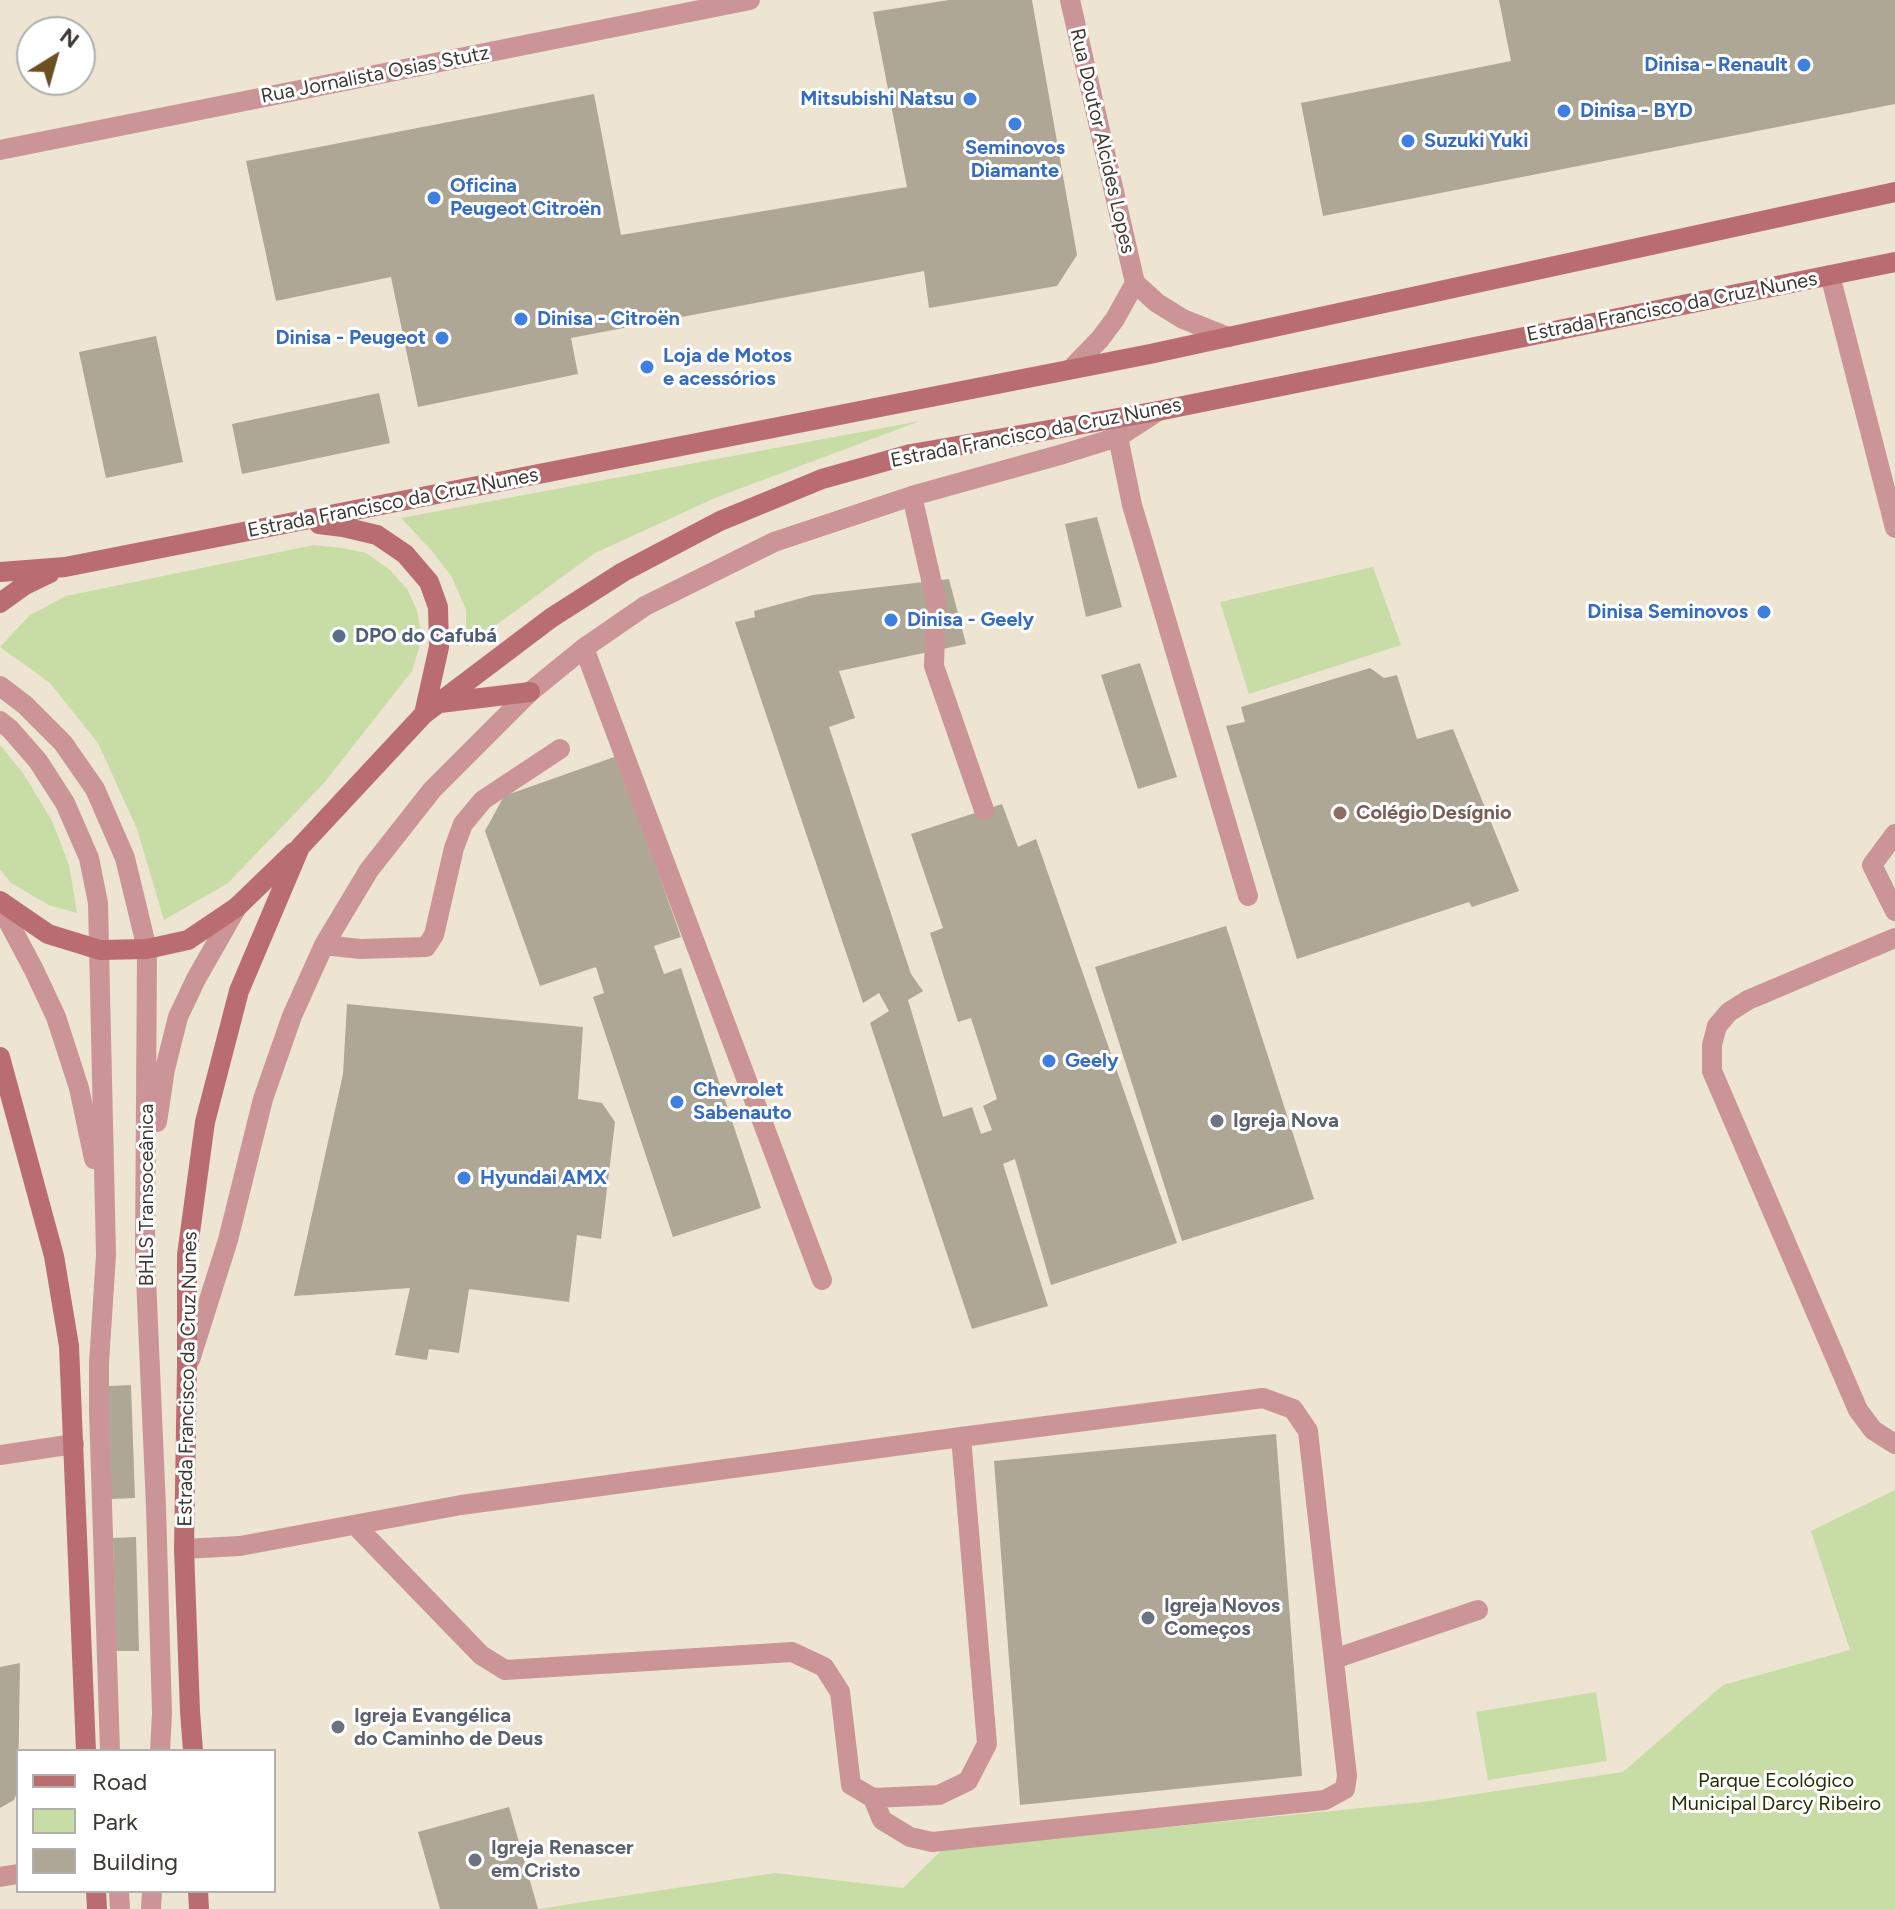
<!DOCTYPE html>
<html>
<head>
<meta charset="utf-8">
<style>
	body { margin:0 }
	#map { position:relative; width:1895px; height:1909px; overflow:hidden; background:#ede4d2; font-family:Figtree,sans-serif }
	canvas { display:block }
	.legend { position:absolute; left:16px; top:1749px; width:260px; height:144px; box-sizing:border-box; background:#fff; border:2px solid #b2b0ad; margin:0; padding:10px 14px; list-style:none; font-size:24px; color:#3e3a33 }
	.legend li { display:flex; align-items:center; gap:16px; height:40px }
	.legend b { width:40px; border:2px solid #b2b0ad }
	.north { position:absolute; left:16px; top:16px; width:80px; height:80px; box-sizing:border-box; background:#fff; border:2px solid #b2b0ad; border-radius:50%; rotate:37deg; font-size:22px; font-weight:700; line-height:32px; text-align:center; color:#3e3a33 }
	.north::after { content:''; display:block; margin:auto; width:28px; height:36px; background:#6b5022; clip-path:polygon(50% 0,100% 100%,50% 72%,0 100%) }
</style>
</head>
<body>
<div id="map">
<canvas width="1895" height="1909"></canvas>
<ul class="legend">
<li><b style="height:10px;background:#ba6d71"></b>Road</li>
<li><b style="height:22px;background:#c8dca5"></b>Park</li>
<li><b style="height:22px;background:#afa796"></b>Building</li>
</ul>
<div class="north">N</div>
</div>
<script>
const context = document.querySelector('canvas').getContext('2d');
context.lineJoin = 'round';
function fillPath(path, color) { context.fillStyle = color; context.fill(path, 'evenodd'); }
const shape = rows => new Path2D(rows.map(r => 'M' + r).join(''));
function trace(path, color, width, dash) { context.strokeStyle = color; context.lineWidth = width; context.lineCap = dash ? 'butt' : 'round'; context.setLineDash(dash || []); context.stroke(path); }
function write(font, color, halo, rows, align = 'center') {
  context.font = font + ' Figtree,sans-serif'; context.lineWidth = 6; context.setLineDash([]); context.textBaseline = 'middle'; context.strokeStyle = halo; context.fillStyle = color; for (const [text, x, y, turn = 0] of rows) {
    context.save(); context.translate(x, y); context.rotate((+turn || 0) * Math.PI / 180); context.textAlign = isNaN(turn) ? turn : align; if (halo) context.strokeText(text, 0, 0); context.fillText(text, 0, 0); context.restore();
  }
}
fillPath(shape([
	[920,421,715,498,595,553,466,647,466,610,452,577,432,551,401,518],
	[314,545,342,548,366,553,390,570,407,589,417,610,422,638,412,671,324,783,228,883,164,920,137,829,98,743,50,683,0,647,30,615,66,596],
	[1373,567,1401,645,1249,694,1220,602],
	[0,745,23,773,52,821,69,865,77,913,49,905,11,883,0,869],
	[1895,1490,1895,1909,538,1909,775,1873,903,1888,943,1849,1423,1802,1623,1772,1723,1685,1850,1650,1811,1531],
	[1596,1692,1607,1761,1488,1780,1476,1712]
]), '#c8dca5');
fillPath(shape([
	[949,0,1032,0,1077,255,1057,286,929,308,924,271,571,338,578,374,418,407,391,277,276,301,246,161,594,94,621,235,907,187,873,12],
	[1499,0,1895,0,1895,104,1323,216,1301,103,1511,61],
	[156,336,183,462,106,478,79,352],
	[379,393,390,443,242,474,232,424],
	[1097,517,1122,607,1086,617,1065,524],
	[949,579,966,644,839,671,855,718,829,727,911,974,923,991,908,1000,943,1117,972,1107,981,1134,992,1130,983,1106,997,1099,971,1018,958,1022,930,933,943,928,911,834,1002,804,1018,847,1036,839,1177,1243,1051,1285,1015,1159,1003,1164,1048,1306,972,1329,870,1023,889,1011,879,993,863,1003,735,622,755,617,754,611,813,595],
	[1140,663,1177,777,1138,789,1101,675],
	[1370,668,1384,678,1397,675,1417,739,1453,729,1519,891,1472,907,1469,902,1297,959,1226,726,1245,722,1241,707],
	[617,756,681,937,654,946,664,974,681,968,761,1208,673,1237,593,997,604,993,596,967,540,986,485,831,504,796],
	[1226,926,1314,1199,1182,1241,1095,967],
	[347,1004,583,1027,578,1099,602,1103,615,1122,601,1239,577,1235,569,1302,469,1289,459,1353,429,1349,427,1360,395,1355,410,1288,294,1296,343,1074],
	[131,1385,135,1498,111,1499,108,1386],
	[1276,1434,1302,1776,1020,1805,994,1461],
	[136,1537,139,1651,116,1651,113,1538],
	[20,1663,18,1790,14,1800,0,1808,0,1667],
	[509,1807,538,1909,440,1909,418,1832]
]), '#afa796');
trace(shape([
	[1830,275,1895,528],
	[1118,437,1132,505,1248,896],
	[912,496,936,601,934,666,984,810],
	[584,648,822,1280],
	[0,686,25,705,63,743,95,789,125,858,147,949,145,1255,156,1507,162,1713,160,1751],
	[0,721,10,729,38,761,65,803,89,858,98,903,106,1255,99,1363,99,1411,110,1751],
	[1895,834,1872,865,1895,911],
	[0,906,34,970,56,1017,79,1088,94,1159],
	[1895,938,1748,1000,1729,1012,1717,1026,1712,1045,1712,1071,1858,1410,1873,1430,1895,1444],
	[324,945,360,949,426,947,434,935,454,848,463,824,483,800,560,749],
	[157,1122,165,1069,178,1017,196,979,237,907],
	[190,1360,228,1240,263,1099,292,1016,324,945,369,870,432,790,530,692,584,648,645,606,774,542,912,496,1063,454,1118,437,1158,411],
	[356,1526,481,1655,505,1670,792,1652,824,1667,840,1692,851,1785,873,1798,939,1795,968,1781,987,1744,961,1437],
	[184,1549,240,1546,461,1505,961,1437,1263,1398,1293,1409,1308,1431,1347,1776,1345,1789,1325,1800,932,1842,910,1837,882,1820,873,1798],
	[1334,1659,1478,1610],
	[119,1891,120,1909],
	[151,1909,152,1891]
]), '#cb9597', 20);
trace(shape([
	[1070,0,1135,283],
	[0,150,750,0],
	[1071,369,1100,339,1115,319,1135,283,1157,303,1183,319,1228,337],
	[0,1455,74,1444],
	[0,1877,18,1874]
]), '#cb9597', 20);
trace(shape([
	[319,524,343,527,377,535,405,554,429,582,438,607,439,647,424,714],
	[0,572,65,567,1150,354,1895,192],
	[0,603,25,585,50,573],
	[440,703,530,692],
	[0,901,48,934,100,950,147,949,188,940,237,907,294,852],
	[0,1057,54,1256,69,1346,86,1751],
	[193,1751,190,1711,184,1549,187,1367,187,1255,205,1122,239,991,300,847,424,714,551,618,623,572,720,521,822,479,911,454,1158,411,1895,262],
	[96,1891,97,1909],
	[198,1891,199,1909]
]), '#ba6d71', 20);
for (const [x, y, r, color] of [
	[1804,65,8,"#3f7fe0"],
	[970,99,8,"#3f7fe0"],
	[1564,111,8,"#3f7fe0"],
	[1015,124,8,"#3f7fe0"],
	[1408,141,8,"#3f7fe0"],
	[434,198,8,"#3f7fe0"],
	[521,319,8,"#3f7fe0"],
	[442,338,8,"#3f7fe0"],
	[647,367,8,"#3f7fe0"],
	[1764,612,8,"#3f7fe0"],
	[891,620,8,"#3f7fe0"],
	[339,636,8,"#5c6f8a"],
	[1340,813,8,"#8d6e63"],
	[1049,1061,8,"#3f7fe0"],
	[677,1102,8,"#3f7fe0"],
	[1217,1121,8,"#6b7280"],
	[464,1178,8,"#3f7fe0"],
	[1148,1618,8,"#6b7280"],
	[338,1727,8,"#6b7280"],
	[475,1860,8,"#6b7280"]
]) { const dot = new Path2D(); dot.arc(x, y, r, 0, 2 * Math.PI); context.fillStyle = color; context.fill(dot); trace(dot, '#fff', 3); }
write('bold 20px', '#366cbe', '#fff', [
	["Dinisa - Renault",1788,65,"right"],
	["Mitsubishi Natsu",954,99,"right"],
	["Dinisa - BYD",1580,111],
	["Suzuki Yuki",1424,141],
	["Seminovos",1015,148,"center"],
	["Diamante",1015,171,"center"],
	["Oficina",450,186],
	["Peugeot Citroën",450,209],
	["Dinisa - Citroën",537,319],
	["Dinisa - Peugeot",426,338,"right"],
	["Loja de Motos",663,356],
	["e acessórios",663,379],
	["Dinisa Seminovos",1748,612,"right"],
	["Dinisa - Geely",907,620],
	["Geely",1065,1061],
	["Chevrolet",693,1090],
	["Sabenauto",693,1113],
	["Hyundai AMX",480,1178]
], 'left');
write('20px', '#3e3a33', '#fff', [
	["Rua Jornalista Osias Stutz",375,75,-11],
	["Rua Doutor Alcides Lopes",1102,141,77],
	["Estrada Francisco da Cruz Nunes",1672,307,-11],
	["Estrada Francisco da Cruz Nunes",1036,433,-11],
	["Estrada Francisco da Cruz Nunes",393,503,-11],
	["BHLS Transoceânica",147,1195,-90],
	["Estrada Francisco da Cruz Nunes",188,1379,-89]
]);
write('bold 20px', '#4e5e75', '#fff', [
	["DPO do Cafubá",355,636]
], 'left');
write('bold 20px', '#785e54', '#fff', [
	["Colégio Desígnio",1356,813]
], 'left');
write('bold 20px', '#5b616d', '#fff', [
	["Igreja Nova",1233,1121],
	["Igreja Novos",1164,1606],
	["Começos",1164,1629],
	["Igreja Evangélica",354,1716],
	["do Caminho de Deus",354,1739],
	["Igreja Renascer",491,1848],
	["em Cristo",491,1871]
], 'left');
write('20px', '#253204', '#fff', [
	["Parque Ecológico",1776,1781],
	["Municipal Darcy Ribeiro",1776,1804]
]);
</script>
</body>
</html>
